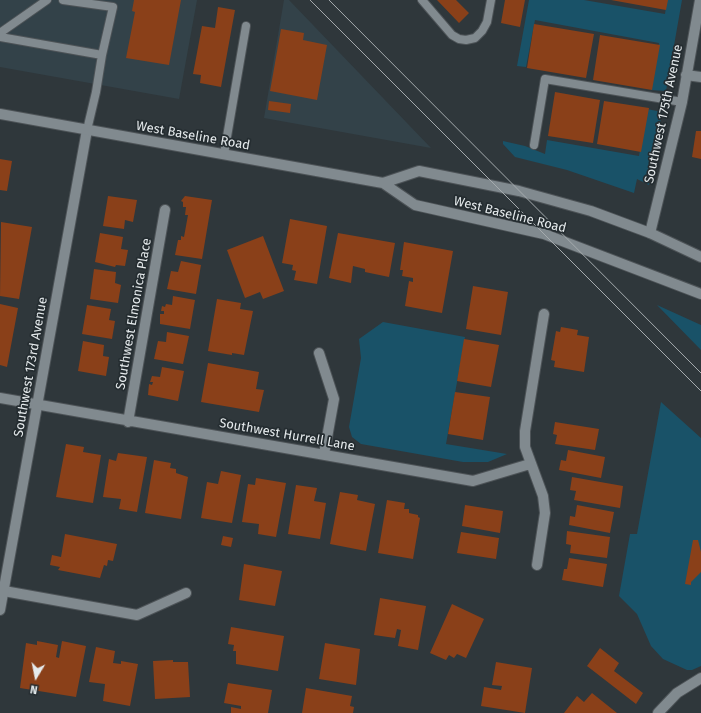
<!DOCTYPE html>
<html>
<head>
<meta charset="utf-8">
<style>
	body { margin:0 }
	#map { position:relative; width:701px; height:713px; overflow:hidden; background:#2f373b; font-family:"Fira Sans",sans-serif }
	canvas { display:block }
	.north { position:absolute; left:16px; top:657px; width:40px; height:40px; -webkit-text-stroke:3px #252d31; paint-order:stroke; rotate:190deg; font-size:11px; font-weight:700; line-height:16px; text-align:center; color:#e5eaec }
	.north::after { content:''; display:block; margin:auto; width:14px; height:18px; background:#e5eaec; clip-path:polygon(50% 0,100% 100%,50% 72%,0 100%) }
</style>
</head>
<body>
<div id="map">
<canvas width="701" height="713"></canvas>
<div class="north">N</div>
</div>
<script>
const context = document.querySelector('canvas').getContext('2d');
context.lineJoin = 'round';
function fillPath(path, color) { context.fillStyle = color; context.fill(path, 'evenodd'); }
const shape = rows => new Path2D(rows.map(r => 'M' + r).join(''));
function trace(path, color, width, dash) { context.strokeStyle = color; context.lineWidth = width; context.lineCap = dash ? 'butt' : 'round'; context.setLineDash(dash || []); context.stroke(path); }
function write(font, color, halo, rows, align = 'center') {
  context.font = font + ' "Fira Sans",sans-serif'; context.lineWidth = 3.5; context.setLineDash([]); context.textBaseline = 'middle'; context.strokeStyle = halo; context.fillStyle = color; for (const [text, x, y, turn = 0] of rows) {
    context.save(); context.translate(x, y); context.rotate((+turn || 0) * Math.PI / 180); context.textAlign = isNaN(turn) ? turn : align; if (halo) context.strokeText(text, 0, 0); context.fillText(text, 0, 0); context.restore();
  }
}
fillPath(shape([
	[0,0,197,0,179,99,0,67],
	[284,0,289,0,431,148,264,118]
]), '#334249');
fillPath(shape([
	[529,0,584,0,665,14,667,0,682,0,666,91,651,90,659,43,535,20,526,67,517,66],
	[647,109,662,112,649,185,637,179,634,193,567,170,515,157,503,144,503,141,525,146,545,154,547,140,639,156],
	[657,305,701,325,701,350],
	[383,322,465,337,446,444,507,454,488,462,463,462,361,444,352,437,349,427,361,358,359,339],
	[661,402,701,438,701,666,692,670,687,670,663,659,651,646,637,614,619,596,630,534,637,534]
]), '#195268');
fillPath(shape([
	[134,0,181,0,169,65,126,58,135,12,132,11],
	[437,0,456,0,469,13,459,23],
	[505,0,525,0,520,27,501,23],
	[611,0,668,0,666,10],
	[218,7,235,10,221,87,200,83,201,75,193,74,202,26,215,28],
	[534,24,594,34,586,78,527,68],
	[281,29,304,33,303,40,327,45,317,100,270,91],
	[600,35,660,45,652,90,593,80],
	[555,92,600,100,593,143,548,136],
	[269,101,291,104,290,113,268,110],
	[604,101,649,108,641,152,597,144],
	[696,131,701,131,701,159,692,157],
	[0,159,12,161,7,191,0,190],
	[108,196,137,200,133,222,125,220,124,229,103,226],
	[185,196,212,200,202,259,175,255,178,240,181,240,181,236,184,237,188,215,185,215,186,207,183,207,183,202,181,201],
	[290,219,327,226,317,284,294,280,296,271,292,270,293,265,282,263],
	[1,222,32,227,19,299,0,296],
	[100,233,123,237,121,249,128,250,125,266,116,265,115,267,95,262],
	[338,233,395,243,389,277,365,272,365,269,353,266,351,283,329,278],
	[263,236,284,291,263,299,260,292,245,298,227,250],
	[404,242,453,251,442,313,405,306,409,281,413,282,413,278,402,276,403,270,400,270],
	[181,261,201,265,196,294,167,289,171,271,178,272],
	[94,269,116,272,115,283,121,285,118,303,90,299],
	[473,286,508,292,501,335,466,329],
	[173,296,195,300,190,329,160,324,160,314,164,314,164,311,161,311,162,306,165,307,166,304,172,305],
	[217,299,241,303,240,309,253,311,244,355,232,353,232,355,208,351],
	[0,304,18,308,7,367,0,365],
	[87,305,111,309,109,320,115,321,112,339,82,334],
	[561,327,578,330,577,335,589,337,584,372,554,367,555,361,551,360,556,331,560,332],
	[167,332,189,336,183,364,154,359,158,341,166,342],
	[464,339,499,345,491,387,457,381],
	[83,341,104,345,103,356,109,357,106,376,78,371],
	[208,363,259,372,256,389,264,390,259,412,201,402],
	[162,367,184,371,178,401,148,395,149,384,152,385,153,382,150,382,152,376,160,377],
	[455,392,490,397,483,440,448,434],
	[555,422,599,429,595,450,555,444,557,435,553,434],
	[66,444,84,447,83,452,101,455,93,503,56,497],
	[568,450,605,457,601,478,559,470,561,460,566,461],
	[118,453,147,457,137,512,119,509,121,499,103,497,109,459,116,461],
	[154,460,171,463,170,468,176,469,176,473,188,477,181,519,145,513],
	[221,471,241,475,232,523,201,518,207,482,218,484],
	[572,477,623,486,620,508,574,500,576,491,570,490],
	[256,478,286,483,276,537,258,534,259,524,242,522,248,484,255,485],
	[296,485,317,488,314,501,326,503,320,539,288,534],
	[340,492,358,495,357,500,375,504,366,551,330,544],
	[387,500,405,503,404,509,409,509,409,513,418,515,418,517,420,518,413,559,378,553],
	[465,505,503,511,500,533,462,526],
	[577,505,614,512,610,533,569,525,570,516,575,517],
	[567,531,610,537,607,558,570,553,571,545,566,544],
	[461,532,499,538,496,559,457,553],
	[65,534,117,544,113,561,108,560,107,566,104,565,100,578,58,570,60,567,50,565,52,555,61,557],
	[223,536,233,538,231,547,221,545],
	[693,540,698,540,701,552,701,572,691,582,691,585,685,584],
	[569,558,607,564,603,587,562,580,564,569,567,569],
	[244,564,282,571,275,606,239,600],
	[380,598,426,606,418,650,398,646,401,630,397,629,395,638,374,635],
	[452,604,484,619,466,658,457,654,454,658,449,655,446,660,430,653],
	[231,627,284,636,278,671,236,664,236,651,233,651,234,645,228,644],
	[37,641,58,645,56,657,59,658,62,641,86,646,76,697,20,688,26,643,37,645],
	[325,643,360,649,356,685,319,679],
	[96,647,115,651,113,663,121,664,121,661,138,664,130,706,103,701,105,684,89,682],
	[600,648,619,663,614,671,643,693,636,704,587,666],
	[173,660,173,662,188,662,190,697,155,699,153,661],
	[496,662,532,668,525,713,481,706,484,687,501,690,502,686,492,685],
	[228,683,272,690,268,713,231,713,231,707,241,709,241,706,224,703],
	[306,688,352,696,350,706,354,707,353,713,302,713],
	[592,693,617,713,564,713,577,696,584,702]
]), '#8a4019');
const service = shape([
	[63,0,113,7,102,55],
	[422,0,452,35,459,39,466,40,475,38,482,31,487,22,491,0],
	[0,33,47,0],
	[0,37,102,55,96,92,87,130],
	[534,145,545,79,682,102],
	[224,154,246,26]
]);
const minor = shape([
	[686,75,701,77],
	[650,233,682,102,700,0],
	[319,353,334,399,324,454],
	[0,398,473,481,530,464],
	[128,422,165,210],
	[537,565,545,513,543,496,525,447,525,431,544,314],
	[4,591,137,615,186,593],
	[658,713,677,693,701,678]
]);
const tertiary = shape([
	[0,610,87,130]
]);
const secondary = shape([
	[0,114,383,183,415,205,544,234,701,294],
	[383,183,419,171,519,191,591,211,650,233,701,257]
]);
trace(service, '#4d5357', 10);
trace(minor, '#4d5357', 12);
trace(tertiary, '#4d5357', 12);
trace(secondary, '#4d5357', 12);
trace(service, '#818a8f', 8);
trace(minor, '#818a8f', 10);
trace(tertiary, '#818a8f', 10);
trace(secondary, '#818a8f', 10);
trace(shape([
	[310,0,701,391],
	[329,0,701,373]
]), '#a5abae', 1);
write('13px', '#e5eaec', '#252d31', [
	["Southwest 175th Avenue",664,114,-78],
	["West Baseline Road",193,136,10],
	["West Baseline Road",510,215,14],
	["Southwest Elmonica Place",134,314,-80],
	["Southwest 173rd Avenue",31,367,-80],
	["Southwest Hurrell Lane",287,435,10]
]);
</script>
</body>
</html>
